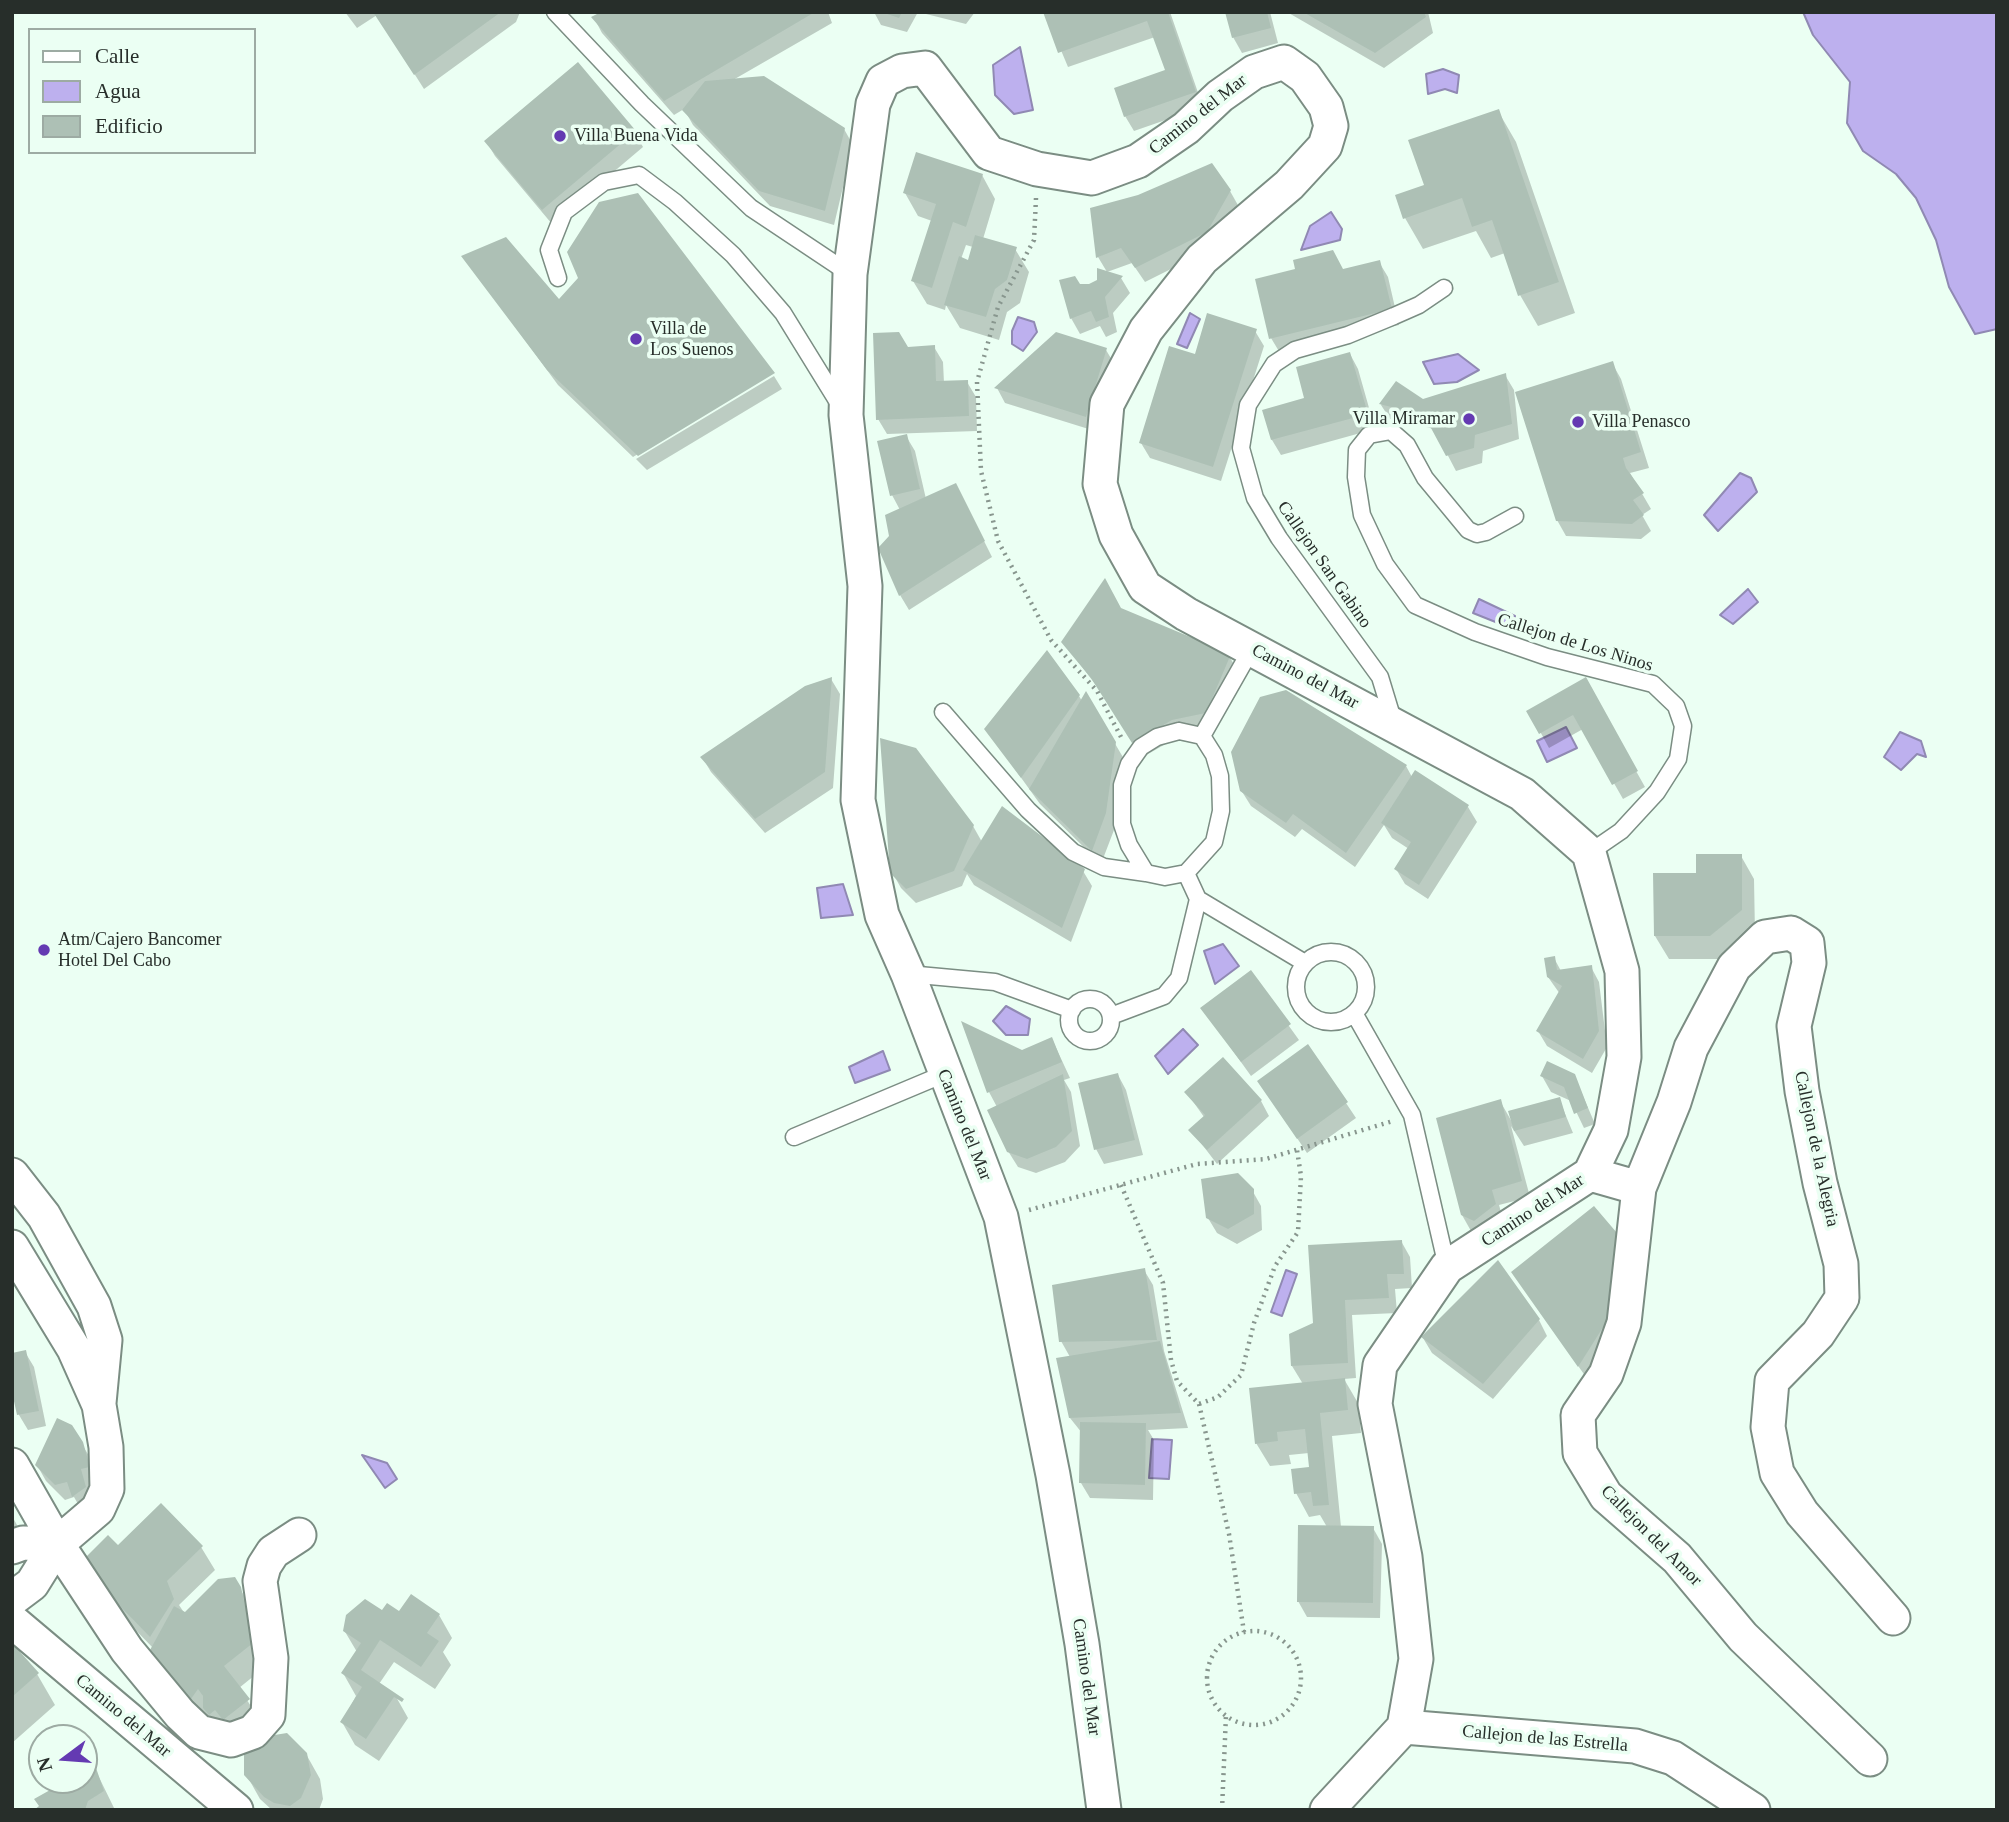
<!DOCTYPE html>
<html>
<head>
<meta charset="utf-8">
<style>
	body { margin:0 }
	#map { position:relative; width:2009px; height:1822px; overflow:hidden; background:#ebfff3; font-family:"Times New Roman",serif }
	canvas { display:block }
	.frame { position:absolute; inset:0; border:14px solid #272e2a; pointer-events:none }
	.legend { position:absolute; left:28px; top:28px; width:228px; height:126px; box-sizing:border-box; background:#ebfff3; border:2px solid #9daba3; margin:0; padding:9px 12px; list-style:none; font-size:21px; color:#272e2a }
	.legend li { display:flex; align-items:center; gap:14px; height:35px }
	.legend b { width:35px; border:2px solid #9daba3 }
	.north { position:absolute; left:28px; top:1724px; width:70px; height:70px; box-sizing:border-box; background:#ebfff3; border:2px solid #9daba3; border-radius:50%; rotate:254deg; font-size:19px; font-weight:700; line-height:28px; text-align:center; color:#272e2a }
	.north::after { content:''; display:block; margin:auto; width:24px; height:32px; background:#643ab2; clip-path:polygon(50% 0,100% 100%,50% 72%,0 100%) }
</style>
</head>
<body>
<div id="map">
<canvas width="2009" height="1822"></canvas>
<div class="frame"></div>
<ul class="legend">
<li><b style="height:9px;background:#fff"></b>Calle</li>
<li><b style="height:19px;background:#bdb0ee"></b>Agua</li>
<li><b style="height:19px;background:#adc0b5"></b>Edificio</li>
</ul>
<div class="north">N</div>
</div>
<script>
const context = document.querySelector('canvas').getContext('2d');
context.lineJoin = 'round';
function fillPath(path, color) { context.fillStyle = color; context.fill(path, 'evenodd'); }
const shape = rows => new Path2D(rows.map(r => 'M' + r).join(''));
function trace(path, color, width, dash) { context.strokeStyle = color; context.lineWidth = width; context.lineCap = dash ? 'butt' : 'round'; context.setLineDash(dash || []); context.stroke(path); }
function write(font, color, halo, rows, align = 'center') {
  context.font = font + ' "Times New Roman",serif'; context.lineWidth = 7; context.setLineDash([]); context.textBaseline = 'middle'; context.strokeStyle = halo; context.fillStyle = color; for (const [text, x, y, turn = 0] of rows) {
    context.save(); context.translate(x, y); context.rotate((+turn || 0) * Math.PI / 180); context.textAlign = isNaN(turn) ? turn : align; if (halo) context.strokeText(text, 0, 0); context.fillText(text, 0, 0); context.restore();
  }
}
const water = shape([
	[1803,12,1997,12,1997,329,1975,334,1949,287,1936,240,1916,198,1896,174,1863,151,1847,123,1850,82,1813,35,1803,12],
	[1020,47,1033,110,1014,114,995,95,993,65,1020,47],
	[1443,69,1459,75,1457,93,1445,89,1428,94,1426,74,1443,69],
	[1331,212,1342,229,1340,240,1301,250,1310,226,1331,212],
	[1190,313,1200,319,1187,348,1177,344,1190,313],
	[1018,317,1034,322,1037,332,1023,351,1012,344,1012,331,1018,317],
	[1458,354,1479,370,1457,382,1434,384,1423,362,1458,354],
	[1740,473,1751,478,1757,492,1718,531,1704,515,1740,473],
	[1748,589,1758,602,1733,624,1720,615,1748,589],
	[1479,599,1515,616,1513,629,1473,613,1479,599],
	[1566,727,1577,748,1547,762,1537,741,1566,727],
	[1900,732,1921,741,1926,757,1917,754,1901,770,1884,757,1900,732],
	[843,884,853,915,821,918,817,888,843,884],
	[1223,944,1239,966,1215,984,1204,951,1223,944],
	[1006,1006,1030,1019,1028,1035,1006,1035,993,1021,1006,1006],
	[1183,1029,1198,1045,1168,1074,1155,1056,1183,1029],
	[883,1051,890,1070,855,1083,849,1067,883,1051],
	[1286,1270,1297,1274,1282,1316,1271,1312,1286,1270],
	[1152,1439,1172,1440,1169,1479,1149,1478,1152,1439],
	[362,1455,387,1463,397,1479,385,1488,362,1455]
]);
fillPath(water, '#bdb0ee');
trace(water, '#9089b3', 2);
fillPath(shape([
	[345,12,520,12,516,22,424,89,377,15,357,28],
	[606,12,828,12,832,23,733,80,844,129,853,145,834,225,770,206,693,125,684,109,674,115,602,33,594,18],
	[874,12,975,12,966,24,918,12,907,32,881,25],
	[1045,12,1170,12,1203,107,1134,131,1125,116,1167,72,1155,37,1068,67],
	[1227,12,1270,12,1278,43,1242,53,1233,37],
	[1287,12,1428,12,1433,33,1384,68],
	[1498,111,1516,142,1575,313,1538,326,1520,295,1505,253,1491,258,1476,231,1423,249,1405,218,1426,186],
	[635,132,643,147,552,224,495,156,486,141],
	[982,175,995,199,983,239,1015,249,1029,272,1020,303,1007,312,999,340,960,328,946,305,945,310,927,304,913,281,932,221,918,216,905,193],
	[966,245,973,247,969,262,961,259],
	[1230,191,1239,207,1215,247,1145,282,1132,263,1107,272,1098,257],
	[464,257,559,302,772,373,633,457,558,385],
	[1379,262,1388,277,1399,325,1280,353,1271,338,1343,271],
	[1121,278,1130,293,1113,313,1117,332,1106,337,1100,326,1080,334,1071,318,1079,285,1090,286],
	[1255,331,1264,346,1221,481,1150,458,1141,443,1196,357],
	[934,347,943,362,944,383,967,382,976,397,977,431,887,434,878,419,907,348],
	[1106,350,1115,365,1095,431,1005,403,997,388],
	[1350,354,1358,369,1375,429,1281,455,1272,440,1265,411,1307,399],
	[1612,363,1621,379,1649,468,1630,473,1651,509,1642,515,1651,531,1641,539,1566,536,1557,520],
	[1505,375,1514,390,1519,439,1483,451,1482,463,1456,471,1434,429,1390,419,1381,405,1397,383,1423,401],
	[774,376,782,389,647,470,636,459],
	[906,436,915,451,926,499,964,501,992,557,909,610,900,595,891,536,900,510,892,495],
	[1120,609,1229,656,1238,671,1214,728,1181,735,1143,757,1102,693,1063,642],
	[831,679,840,694,833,788,765,833,711,772,702,757],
	[1585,680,1645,787,1623,799,1583,729,1549,748,1529,711],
	[1086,694,1124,759,1114,830,1101,864,1040,804,986,729,1079,696,1082,701],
	[1406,766,1412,777,1415,773,1468,807,1477,822,1428,899,1405,884,1396,869,1409,849,1392,838,1384,825,1355,867,1302,829,1295,837,1251,806,1241,790],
	[973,826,982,842,1083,871,1092,886,1071,942,974,885,967,874,962,886,916,903,901,888,892,872],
	[1741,856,1754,879,1755,934,1724,959,1669,959,1655,936,1698,875],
	[1554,958,1561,971,1591,967,1599,982,1607,1047,1592,1073,1547,1046,1538,1031,1560,994,1548,977],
	[1251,973,1299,1040,1251,1076,1203,1009],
	[1052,1039,1070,1078,1064,1080,1071,1092,1080,1146,1065,1162,1036,1173,1018,1167,1008,1151,997,1107,989,1092,1022,1052],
	[1308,1046,1356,1118,1307,1153,1259,1081],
	[1118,1075,1126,1090,1143,1155,1104,1164,1096,1149],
	[1574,1075,1595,1124,1584,1128,1571,1101,1551,1092,1542,1076],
	[1187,1093,1261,1101,1269,1116,1217,1164,1191,1130,1204,1117],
	[1559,1099,1573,1133,1524,1146,1511,1126,1530,1197,1499,1205,1503,1219,1483,1235,1471,1231,1462,1215,1500,1101,1512,1122],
	[1252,1190,1261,1206,1262,1230,1237,1244,1217,1233,1208,1218],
	[1594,1209,1620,1328,1588,1380,1523,1287],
	[1401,1241,1410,1257,1412,1288,1395,1289,1397,1313,1352,1315,1356,1378,1344,1379,1358,1403,1361,1433,1332,1436,1341,1527,1373,1528,1382,1544,1380,1618,1307,1617,1298,1601,1327,1527,1320,1515,1309,1517,1296,1493,1310,1468,1309,1453,1289,1455,1291,1464,1270,1466,1256,1443,1303,1384,1292,1366,1314,1324],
	[1144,1270,1153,1285,1164,1351,1188,1428,1148,1430,1154,1440,1153,1500,1090,1498,1081,1483,1082,1433,1070,1418,1070,1357,1061,1341],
	[1539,1320,1547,1336,1493,1399,1432,1353,1423,1338],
	[25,1352,34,1367,46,1426,28,1430,19,1415,16,1400,12,1400,12,1355],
	[81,1443,91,1459,97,1482,89,1484,94,1503,82,1511,74,1497,65,1500,46,1481,37,1465],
	[12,1516,17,1525,12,1532],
	[201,1547,215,1570,179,1605,185,1614,234,1579,254,1612,265,1667,239,1688,262,1723,219,1732,209,1715,205,1721,166,1674,153,1648,95,1588,118,1548],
	[382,1613,439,1615,452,1638,443,1652,451,1665,435,1689,394,1662,379,1684,395,1695,408,1718,379,1761,355,1745,342,1722,356,1696,343,1673,357,1652,344,1630],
	[12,1645,37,1674,55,1705,12,1743],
	[306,1754,320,1779,323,1799,319,1810,272,1810,260,1799,246,1774],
	[94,1767,115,1810,37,1810,71,1780,84,1780,84,1773]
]), '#0003');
fillPath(shape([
	[373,12,501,12,414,75],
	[601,12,815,12,664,101,591,17],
	[881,12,902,12,899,18],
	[1043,12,1168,12,1196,92,1124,117,1114,88,1165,70,1147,21,1058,53],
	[1225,12,1267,12,1271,28,1232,38],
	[1303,12,1424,12,1426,17,1375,53],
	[578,62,636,131,542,210,484,141],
	[764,76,845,128,825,211,759,191,682,110,705,81],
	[1499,109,1559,282,1518,296,1492,220,1472,227,1462,198,1403,219,1395,195,1424,185,1408,140],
	[916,152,983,174,966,227,953,222,932,288,911,281,936,204,903,193],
	[1212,163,1231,190,1207,232,1135,268,1121,248,1096,258,1090,208,1138,195],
	[638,193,775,373,638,456,547,370,461,256,506,237,559,299,578,278,567,252,599,202],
	[975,235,1017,247,1007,280,995,289,986,317,944,305,959,256,968,260],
	[1333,250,1343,269,1380,260,1392,309,1269,339,1255,279,1295,269,1293,260],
	[1097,268,1123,276,1105,297,1109,317,1096,322,1091,311,1070,319,1059,280,1075,276,1080,284,1089,284,1097,280],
	[1207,313,1257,329,1213,467,1139,443,1169,346,1195,354],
	[899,332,908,347,935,345,936,381,968,380,969,416,876,420,873,333],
	[1056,332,1107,348,1086,417,994,388],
	[1350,352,1368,414,1271,440,1262,410,1304,398,1296,367],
	[1613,361,1641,452,1623,458,1626,468,1644,493,1633,500,1644,515,1632,524,1556,521,1515,392],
	[1506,373,1512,424,1475,435,1474,448,1446,456,1424,415,1379,404,1396,381,1423,399],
	[907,434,920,489,890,496,877,441],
	[956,483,985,541,899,596,878,548,889,536,885,515],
	[1105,578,1121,608,1231,654,1206,713,1172,720,1132,743,1091,678,1061,642],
	[1047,650,1080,695,1021,778,984,729],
	[832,677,825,772,755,819,700,757,805,686],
	[1586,677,1638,771,1612,785,1573,715,1539,734,1526,711],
	[1286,690,1407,765,1346,853,1293,814,1286,823,1240,791,1231,752,1260,697],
	[1086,691,1116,742,1106,813,1092,851,1029,789],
	[880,738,916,748,974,825,954,871,906,889,890,873],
	[1415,770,1469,805,1419,885,1394,869,1411,842,1381,823],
	[1002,806,1085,869,1062,928,963,870],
	[1696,854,1742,854,1742,910,1710,936,1654,936,1653,873,1696,873],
	[1555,956,1557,970,1592,965,1599,1031,1583,1059,1536,1031,1562,986,1547,977,1544,958],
	[1251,970,1291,1024,1241,1062,1200,1008],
	[961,1021,1022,1050,1052,1037,1062,1062,987,1093],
	[1308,1044,1348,1102,1297,1139,1257,1081],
	[1223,1057,1262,1100,1207,1150,1188,1130,1205,1115,1184,1092],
	[1547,1061,1575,1074,1588,1108,1574,1114,1564,1087,1540,1076],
	[1118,1073,1135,1140,1094,1150,1078,1083],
	[1063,1074,1072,1131,1056,1147,1027,1159,1007,1152,987,1110],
	[1560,1097,1566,1117,1514,1131,1508,1111],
	[1501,1099,1522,1181,1492,1190,1496,1204,1474,1221,1461,1215,1436,1118],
	[1238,1173,1254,1189,1254,1214,1228,1229,1206,1218,1201,1179],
	[1594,1206,1623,1240,1612,1313,1578,1367,1511,1272],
	[1402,1240,1404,1274,1387,1274,1389,1298,1345,1300,1348,1363,1291,1366,1289,1334,1313,1323,1308,1245],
	[1498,1260,1540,1319,1483,1384,1421,1337],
	[1145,1268,1157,1340,1059,1342,1052,1285],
	[1160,1341,1181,1413,1069,1418,1056,1358],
	[26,1350,39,1411,17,1415,12,1392,12,1353],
	[1345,1378,1348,1410,1320,1413,1329,1505,1313,1506,1311,1492,1294,1494,1291,1469,1309,1467,1305,1429,1277,1432,1278,1441,1255,1444,1249,1388],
	[57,1418,72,1425,83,1442,90,1467,81,1469,86,1487,72,1497,67,1482,55,1485,35,1465],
	[1080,1422,1146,1423,1145,1485,1079,1483],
	[161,1503,203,1546,167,1581,174,1599,150,1637,79,1564,108,1535,118,1545],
	[1298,1525,1374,1526,1373,1603,1297,1602],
	[235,1577,241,1587,253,1643,224,1666,250,1699,223,1720,215,1710,209,1715,203,1708,203,1696,198,1689,191,1699,150,1650,174,1606,185,1612,218,1579],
	[411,1594,440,1614,427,1633,439,1641,421,1667,380,1640,361,1670,404,1699,402,1702,394,1697,366,1739,340,1722,362,1687,341,1673,361,1643,343,1631,346,1615,365,1599,382,1610,387,1603,399,1611],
	[12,1643,39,1673,12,1697],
	[287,1733,307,1753,311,1775,301,1798,290,1806,274,1803,264,1797,244,1775,244,1753,262,1737],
	[95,1765,104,1791,88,1801,85,1810,34,1810,39,1806,34,1799,68,1780,84,1780,84,1771]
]), '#adc0b5');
const lane = shape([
	[555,12,642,104,751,208,850,274],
	[558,278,549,250,564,212,604,182,639,175,675,202,733,255,783,313,841,407],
	[1515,516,1486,532,1477,534,1468,530,1425,478,1407,445,1391,431,1369,435,1357,450,1356,477,1362,515,1385,564,1415,605,1475,632,1547,657,1653,684,1676,706,1683,726,1678,759,1657,792,1621,831,1589,853],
	[943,712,1028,810,1073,852,1104,867,1146,873],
	[1394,723,1380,677,1279,538,1255,498,1241,448,1248,405,1274,364,1295,350,1348,335,1394,316,1419,305,1444,288],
	[1179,731,1202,736,1214,755,1220,776,1221,811,1214,842,1186,873,1165,877,1146,873,1129,845,1122,824,1122,785,1129,764,1141,747,1157,737,1179,731],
	[1202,736,1252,648],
	[1186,873,1198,899,1305,963],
	'1296 987a35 35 0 1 1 70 0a35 35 0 1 1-70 0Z',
	[908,974,995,982,1072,1010],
	'1069 1020a21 21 0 1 1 42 0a21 21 0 1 1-42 0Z',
	[1354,1013,1412,1115,1447,1267],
	[1111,1016,1164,996,1179,978,1198,899],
	[794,1137,944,1074]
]);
const street = shape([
	[1590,1174,1639,1188,1624,1323,1606,1374,1578,1415,1580,1453,1606,1496,1677,1558,1743,1637,1870,1759],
	[12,1175,44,1216,94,1306,105,1340,99,1403],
	[1639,1188,1674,1102,1691,1048,1734,967,1765,937,1791,933,1807,943,1809,963,1794,1026,1802,1091,1820,1183,1841,1264,1842,1298,1818,1334,1772,1381,1768,1427,1777,1473,1802,1513,1893,1618],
	[12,1247,74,1349,99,1405,106,1447,107,1489,98,1509,57,1544,32,1584,12,1599],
	[12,1465,57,1544,127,1650,180,1714,199,1732,231,1740,253,1732,268,1715,271,1658,260,1581,264,1566,273,1552,299,1535],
	[12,1547,23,1543,57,1544],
	[12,1621,236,1810],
	[1404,1727,1635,1746,1673,1758,1753,1810],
	[1104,1810,1082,1644,1053,1475,1001,1217,908,974,882,915,858,800,865,586,846,415,850,274,873,104,883,81,902,71,925,68,989,153,1037,169,1092,178,1138,161,1186,128,1220,96,1254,72,1284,62,1305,77,1326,107,1331,126,1325,146,1289,185,1202,259,1146,330,1107,404,1100,484,1116,535,1145,587,1186,614,1522,794,1589,853,1622,971,1624,1057,1611,1130,1590,1174,1447,1267,1380,1365,1375,1404,1405,1557,1416,1659,1404,1727,1327,1810]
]);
trace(lane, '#7b8d83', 19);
trace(street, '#7b8d83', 37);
trace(shape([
	[1036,198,1034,240,998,307,977,382,981,471,998,541,1051,640,1097,691,1121,737],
	[1121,1185,1163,1283,1171,1360,1177,1381,1199,1404,1218,1397,1241,1375,1254,1323,1275,1266,1298,1232,1301,1176,1297,1150],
	[1029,1210,1197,1164,1266,1159,1393,1121],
	[1199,1404,1229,1534,1244,1632],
	'1207 1678a47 47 0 1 1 94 0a47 47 0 1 1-94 0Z',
	[1222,1810,1226,1715]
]), '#88968e', 4.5, [2, 5]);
trace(lane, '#fff', 16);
trace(street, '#fff', 33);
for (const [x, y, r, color] of [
	[560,136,7,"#643ab2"],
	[636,339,7,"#643ab2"],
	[1469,419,7,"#643ab2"],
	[1578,422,7,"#643ab2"],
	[44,950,7,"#643ab2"]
]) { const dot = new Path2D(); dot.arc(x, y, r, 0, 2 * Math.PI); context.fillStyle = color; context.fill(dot); trace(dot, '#ebfff3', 2.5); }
write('18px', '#272e2a', '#ebfff3', [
	["Camino del Mar",1198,115,-38],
	["Callejon San Gabino",1324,565,55],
	["Callejon de Los Ninos",1575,643,17],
	["Camino del Mar",1305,677,28],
	["Camino del Mar",964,1125,68],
	["Callejon de la Alegria",1816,1149,78],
	["Camino del Mar",1533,1211,-33],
	["Callejon del Amor",1651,1536,45],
	["Camino del Mar",1086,1677,82],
	["Camino del Mar",123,1716,40],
	["Callejon de las Estrella",1545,1739,5]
]);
write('18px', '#272e2a', '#ebfff3', [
	["Villa Buena Vida",574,136],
	["Villa de",650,329],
	["Los Suenos",650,350],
	["Villa Miramar",1455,419,"right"],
	["Villa Penasco",1592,422],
	["Atm/Cajero Bancomer",58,940],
	["Hotel Del Cabo",58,961]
], 'left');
</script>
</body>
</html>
